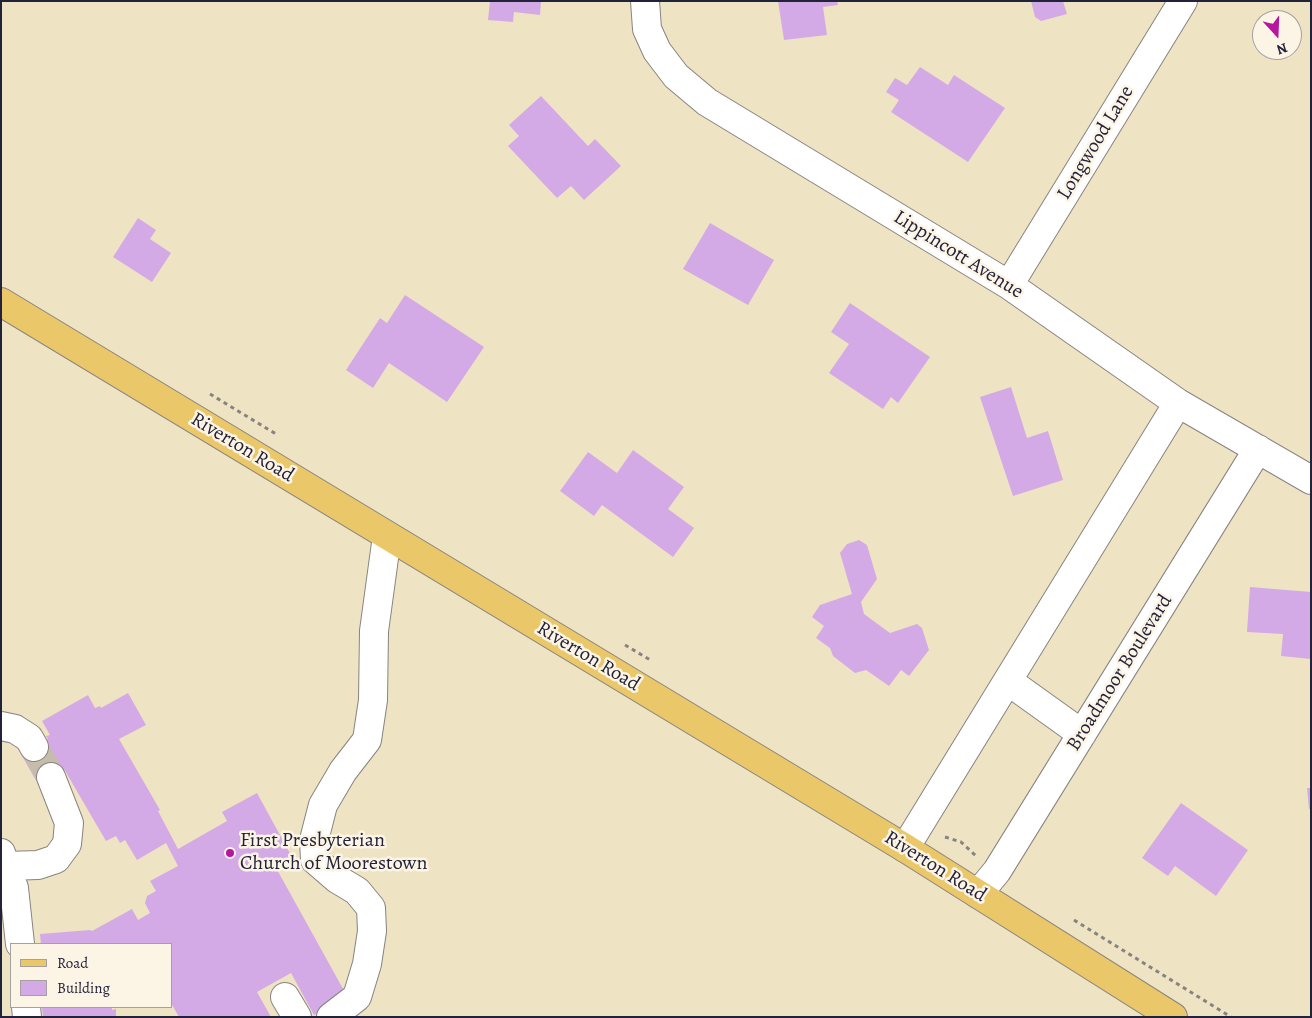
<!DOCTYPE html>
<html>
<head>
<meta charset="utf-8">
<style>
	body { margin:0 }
	#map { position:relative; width:1312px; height:1018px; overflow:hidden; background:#eee4c4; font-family:Alegreya,serif }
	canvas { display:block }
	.frame { position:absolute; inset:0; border:2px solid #22223b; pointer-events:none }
	.legend { position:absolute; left:10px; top:943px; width:162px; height:65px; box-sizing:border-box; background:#fcf5e5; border:1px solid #a5a1a1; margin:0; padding:6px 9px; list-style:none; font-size:15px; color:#22223b }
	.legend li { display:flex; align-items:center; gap:10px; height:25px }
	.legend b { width:25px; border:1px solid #a5a1a1 }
	.north { position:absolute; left:1252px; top:10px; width:50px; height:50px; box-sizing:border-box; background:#fcf5e5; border:1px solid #a5a1a1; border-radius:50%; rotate:160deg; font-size:14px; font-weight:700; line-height:20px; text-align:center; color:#22223b }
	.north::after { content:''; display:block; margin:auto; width:18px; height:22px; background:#b5179e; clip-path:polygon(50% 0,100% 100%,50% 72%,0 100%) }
</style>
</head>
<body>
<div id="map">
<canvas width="1312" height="1018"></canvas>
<div class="frame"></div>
<ul class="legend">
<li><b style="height:6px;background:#eac769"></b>Road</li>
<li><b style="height:14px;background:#d3aae5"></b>Building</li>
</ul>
<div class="north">N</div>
</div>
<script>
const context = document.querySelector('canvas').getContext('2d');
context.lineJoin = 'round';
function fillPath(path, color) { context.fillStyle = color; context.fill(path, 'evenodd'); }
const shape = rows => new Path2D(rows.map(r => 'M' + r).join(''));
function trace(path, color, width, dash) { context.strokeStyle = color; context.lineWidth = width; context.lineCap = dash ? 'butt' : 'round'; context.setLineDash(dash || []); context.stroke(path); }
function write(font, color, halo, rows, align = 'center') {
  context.font = font + ' Alegreya,serif'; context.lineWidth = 5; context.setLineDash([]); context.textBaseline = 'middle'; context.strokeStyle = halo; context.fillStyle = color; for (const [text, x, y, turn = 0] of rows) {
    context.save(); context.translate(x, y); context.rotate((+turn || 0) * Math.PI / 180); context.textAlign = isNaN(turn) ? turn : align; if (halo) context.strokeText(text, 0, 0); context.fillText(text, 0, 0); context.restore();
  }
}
fillPath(shape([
	[490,1,541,1,540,15,514,12,513,22,488,20],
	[778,1,837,1,838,5,823,7,827,35,784,40],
	[1031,1,1063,1,1067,14,1041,21,1035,17],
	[920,67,948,85,954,75,1005,108,968,162,891,112,899,100,886,92,895,78,907,85],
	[541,96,588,146,595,139,621,166,584,200,571,186,557,198,508,146,519,136,509,125],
	[138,218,156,230,150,239,171,253,152,282,113,257],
	[710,223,774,260,748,305,683,269],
	[405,295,484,347,447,402,389,363,373,388,346,370,380,318,387,323],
	[850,303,930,357,898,403,891,397,883,409,829,373,849,344,831,332],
	[1011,387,1027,438,1048,431,1063,480,1013,496,980,397],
	[633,450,684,487,668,509,694,528,673,557,602,505,594,516,560,491,588,452,617,473],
	[859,540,867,545,877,579,861,602,864,614,890,633,917,624,922,628,929,650,909,676,901,670,889,686,866,670,855,673,833,656,830,648,816,638,824,626,812,617,820,605,852,594,840,553,847,544],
	[1250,587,1311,592,1311,659,1281,656,1283,634,1247,632],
	[128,693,146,725,119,739,160,810,158,811,178,849,227,821,222,812,257,793,292,857,275,866,347,996,314,1015,291,973,257,992,271,1017,179,1017,171,1003,171,944,41,944,40,934,90,930,92,931,132,909,138,920,150,913,145,903,147,896,156,891,150,881,178,866,166,843,137,860,125,840,120,843,116,836,106,841,64,769,38,784,21,754,48,739,46,736,50,735,42,721,88,695,95,708,100,706,101,708],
	[1307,788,1311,788,1311,809,1309,809],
	[1181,803,1248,850,1216,896,1175,866,1168,876,1142,858],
	[42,1007,112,1007,112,1010,116,1009,116,1017,43,1017]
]), '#d3aae5');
trace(shape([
	[34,747,51,777]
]), '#c5bda9', 28, [28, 14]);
const minor = shape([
	[645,1,647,29,657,51,676,76,707,102,1009,285,1178,403,1311,480],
	[1009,285,1183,1],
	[1008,681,1082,734],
	[1,726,15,729,29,738,34,747],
	[905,848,1178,403],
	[1,853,14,888,20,944],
	[6,866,38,865,56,859,67,844,69,823,51,777],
	[978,894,997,871,1258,449],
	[285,997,297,1017],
	[26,1007,27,1017],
	[331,1017,357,997,367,964,372,931,371,908,357,891,337,879,315,860,314,840,323,805,343,771,367,740,373,700,374,631,387,536]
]);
const major = shape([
	[1,302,905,848,1173,1017]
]);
trace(minor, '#888380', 30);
trace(major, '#888380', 30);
trace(shape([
	[210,394,276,434],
	[625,645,652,661],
	[945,837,961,842,976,856],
	[1074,920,1231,1017]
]), '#888380', 3, [4, 4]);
trace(minor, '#fff', 28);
trace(major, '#eac769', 28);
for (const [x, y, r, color] of [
	[230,853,5,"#b5179e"]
]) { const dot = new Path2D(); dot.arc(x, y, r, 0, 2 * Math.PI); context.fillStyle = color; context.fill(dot); trace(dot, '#fcf5e5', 2); }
write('20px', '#22223b', '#fcf5e5', [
	["Longwood Lane",1096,143,-59],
	["Lippincott Avenue",958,255,32],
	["Riverton Road",242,448,31],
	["Riverton Road",588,657,31],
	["Broadmoor Boulevard",1120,673,-58],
	["Riverton Road",935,867,32]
]);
write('20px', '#22223b', '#fcf5e5', [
	["First Presbyterian",240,841],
	["Church of Moorestown",240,864]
], 'left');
</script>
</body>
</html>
